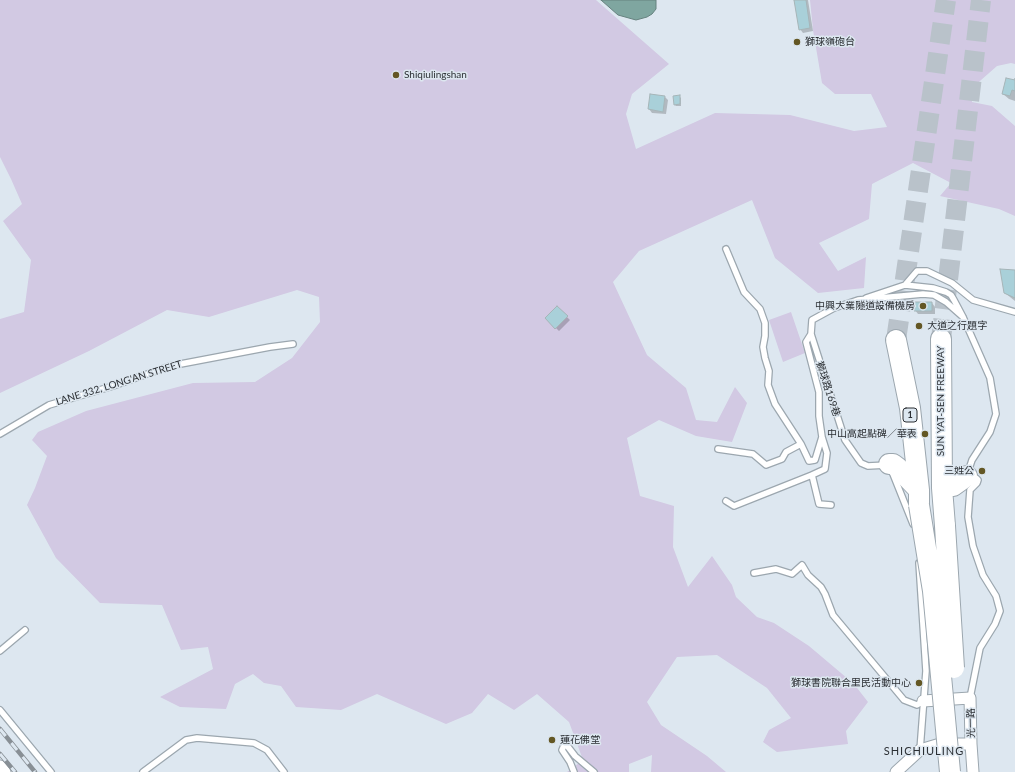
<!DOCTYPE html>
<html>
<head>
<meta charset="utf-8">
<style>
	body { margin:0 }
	canvas { display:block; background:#dde7f0 }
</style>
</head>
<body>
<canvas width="1015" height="772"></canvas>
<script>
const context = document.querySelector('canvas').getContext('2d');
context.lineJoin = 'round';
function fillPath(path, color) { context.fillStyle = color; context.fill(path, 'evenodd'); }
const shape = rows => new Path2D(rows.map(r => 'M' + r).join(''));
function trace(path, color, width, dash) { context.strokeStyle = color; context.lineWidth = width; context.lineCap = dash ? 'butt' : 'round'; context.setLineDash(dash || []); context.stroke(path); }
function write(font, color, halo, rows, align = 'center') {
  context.font = font + ' Lato,"Noto Sans TC",sans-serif'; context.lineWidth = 3; context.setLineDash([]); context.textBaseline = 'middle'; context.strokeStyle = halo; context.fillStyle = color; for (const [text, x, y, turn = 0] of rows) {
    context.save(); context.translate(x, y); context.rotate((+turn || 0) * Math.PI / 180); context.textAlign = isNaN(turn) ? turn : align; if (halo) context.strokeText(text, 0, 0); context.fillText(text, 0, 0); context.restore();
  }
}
fillPath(shape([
	[0,0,596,0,669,64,632,94,626,114,636,149,715,113,790,115,854,131,887,127,871,94,835,94,822,83,813,30,810,0,1015,0,1015,64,1011,63,997,66,972,88,972,102,992,106,1015,126,1015,216,999,209,940,196,951,183,913,163,872,184,869,219,819,243,838,271,866,257,864,288,818,293,775,258,752,200,639,251,613,282,647,355,686,388,696,420,717,422,735,387,747,403,732,442,696,436,659,420,627,438,640,496,674,506,673,547,688,587,712,556,732,585,736,597,757,617,774,623,809,646,854,684,868,702,846,731,848,744,777,752,763,742,769,730,791,718,767,688,717,655,677,657,647,702,661,725,707,756,726,772,651,772,652,755,629,764,629,772,567,772,583,760,569,722,537,694,514,710,488,694,472,713,446,724,377,694,341,710,296,707,281,686,264,683,253,674,235,684,226,709,180,707,160,697,213,669,208,647,181,650,162,605,100,603,56,558,27,505,35,488,47,456,32,440,38,432,86,411,193,383,255,382,292,358,320,322,319,297,297,290,209,317,167,310,89,351,0,393,0,319,24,312,31,260,3,221,22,204,11,179,0,157],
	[791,312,805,353,783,362,769,320]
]), '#d2c9e3');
const water = shape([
	[601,0,656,0,656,9,652,14,647,17,636,20,618,15,601,0]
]);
fillPath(water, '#7fa6a0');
trace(water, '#66827f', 1);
fillPath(shape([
	[795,0,808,0,813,31,803,33,800,29],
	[1015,81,1015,101,1009,99,1003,94],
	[679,96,681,98,681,106,676,106,675,105],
	[665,97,668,100,666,114,652,113,649,109],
	[1015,271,1015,301,1005,293],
	[932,303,935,307,935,314,918,314,915,310],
	[557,307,570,320,559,331,546,318]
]), '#0003');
const building = shape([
	[794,0,806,0,810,28,799,30,794,0],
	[1006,78,1015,80,1015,78,1015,91,1012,90,1010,96,1002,94,1006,78],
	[650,94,665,96,663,112,648,109,650,94],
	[680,95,680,104,674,105,673,96,680,95],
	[1000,269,1015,270,1015,298,1004,293,1000,269],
	[914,302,932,302,932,311,914,311,914,302],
	[557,306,568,316,555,329,545,318,557,306]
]);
fillPath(building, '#a9d0d9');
trace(building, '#a6b5b8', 1);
trace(shape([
	[941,339,981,0],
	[896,340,946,0]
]), '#b9c2ca', 20, [20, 10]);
const service = shape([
	[726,249,744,292,760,309,765,323,765,336,763,347,765,358,769,371,768,385,775,404,801,444,809,461,815,460,822,437],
	[905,285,917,271,927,271,952,283,973,300,1015,312],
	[866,298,905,285,933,288,946,292,951,295,954,300,963,317,990,378,996,414,990,432,972,460,968,472],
	[811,334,806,342,819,392,819,416,822,437,827,453,825,469,812,475,819,504,831,505],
	[0,434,49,405,113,386,170,366,270,347,293,344],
	[718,449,753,454,766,465,782,459,786,452,801,444],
	[887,465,868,466,861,463,845,440,811,334,812,320,834,308,858,300,923,294,934,295,946,302,963,317],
	[893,474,913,524],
	[726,501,734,506,812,475],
	[919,563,926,671,920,750],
	[754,573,776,569,792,574,802,565,808,575,821,587,825,594,833,615,904,700,917,705,923,701],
	[0,651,25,630],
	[970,698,980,648,995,624,1000,611,996,596,983,575,973,546,968,517,970,490,977,483,978,480,976,478,970,481],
	[0,710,51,772],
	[143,772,186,740,197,738,254,743,267,750,284,772],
	[574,772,570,762,562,750,565,743,575,756,594,772]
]);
const minor = shape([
	[923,701,970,698,971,744,973,772],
	[0,766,5,772],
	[896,772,920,750,940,744,971,744]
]);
const motorway = shape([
	[941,339,942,488,945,526],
	[896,340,910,408,919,490,919,505],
	[889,464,893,464,897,467,919,490],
	[942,488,953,486,967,476]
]);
trace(service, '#9ca7af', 8);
trace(minor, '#9ca7af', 13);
trace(motorway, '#9ca7af', 22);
trace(service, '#fff', 5.5);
trace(minor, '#fff', 11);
trace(motorway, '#fff', 20);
const rail = shape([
	[0,729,35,772],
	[0,754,15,772]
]);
trace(rail, '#888f95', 4.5);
trace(rail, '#dde7f0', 3, [9]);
const motorwayBridge = shape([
	[919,505,933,591,950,772],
	[945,526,954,668]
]);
trace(motorwayBridge, '#9ca7af', 22, []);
trace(motorwayBridge, '#fff', 20);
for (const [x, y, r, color] of [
	[797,42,4,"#635724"],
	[396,75,4,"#635724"],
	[923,306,4,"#635724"],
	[919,326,4,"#635724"],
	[925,434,4,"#635724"],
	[982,471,4,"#635724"],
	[919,683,4,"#635724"],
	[552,740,4,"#635724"]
]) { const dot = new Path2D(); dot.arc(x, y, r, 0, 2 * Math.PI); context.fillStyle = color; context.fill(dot); trace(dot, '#dde7f0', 1.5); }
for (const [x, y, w] of [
	[910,415,14]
]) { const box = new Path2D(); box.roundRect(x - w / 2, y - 7, w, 14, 3); context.fillStyle = '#dde7f0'; context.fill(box); trace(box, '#2b2f33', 1); }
write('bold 9px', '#2b2f33', null, [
	["1",910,415]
]);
write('10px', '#2b2f33', '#dde7f0', [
	["獅球嶺砲台",805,42],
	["Shiqiulingshan",404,75],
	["中興大業隧道設備機房",915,306,"right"],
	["大道之行題字",927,326],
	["中山高起點碑／華表",917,434,"right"],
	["三姓公",974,471,"right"],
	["獅球書院聯合里民活動中心",911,683,"right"],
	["蓮花佛堂",560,740]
], 'left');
write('10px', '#2b2f33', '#dde7f0', [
	["LANE 332, LONG'AN STREET",119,383,-17],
	["獅球路169巷",828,389,72],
	["SUN YAT-SEN FREEWAY",941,401,-90],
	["光一路",971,723,-91]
]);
context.letterSpacing = '1px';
write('11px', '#2b2f33', '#dde7f0', [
	["SHICHIULING",924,751]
]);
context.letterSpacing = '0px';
</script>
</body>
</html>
